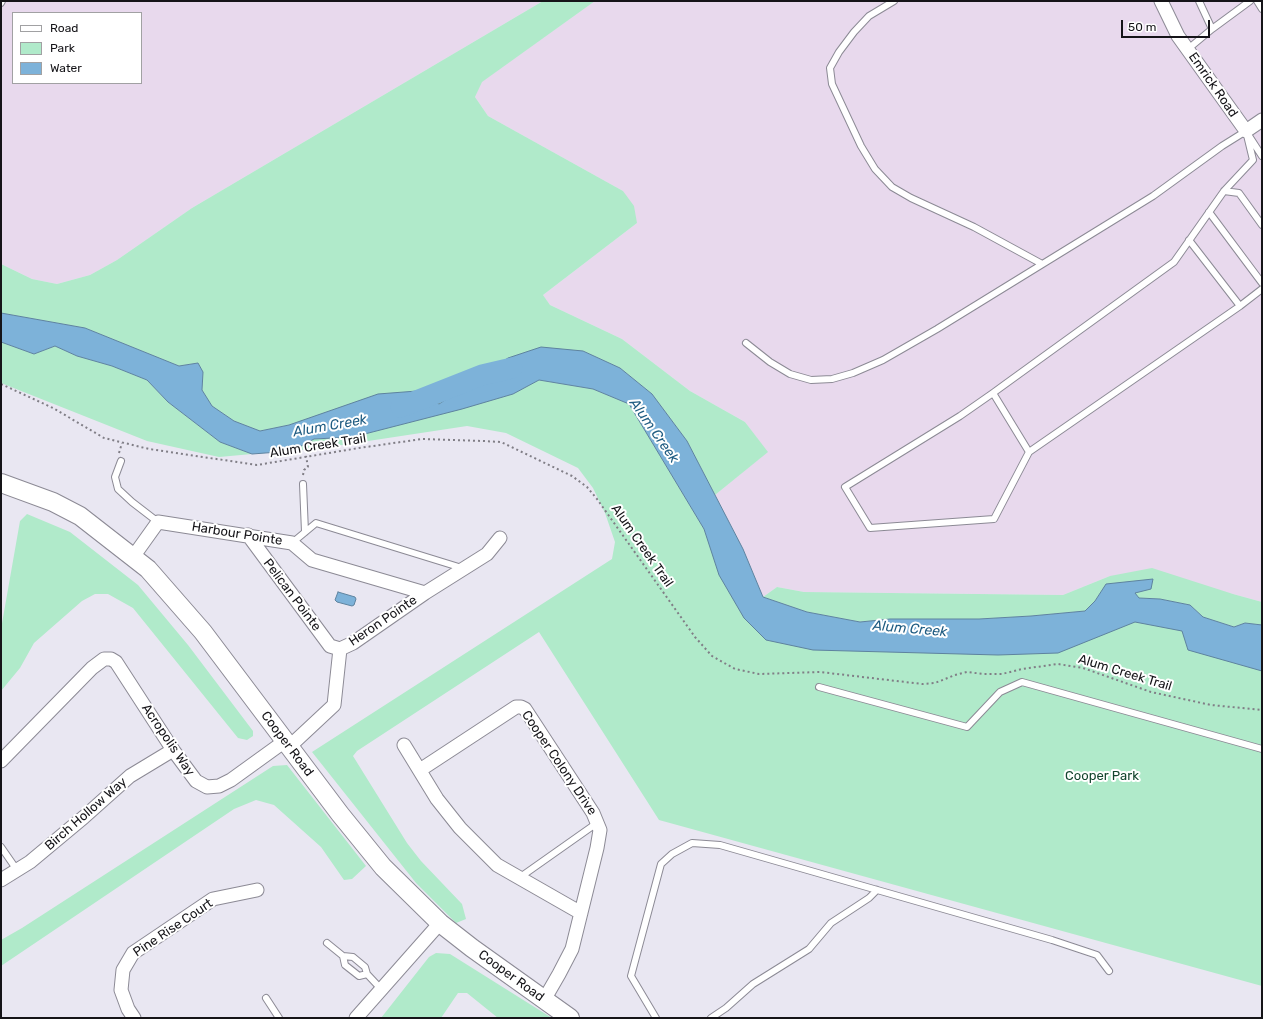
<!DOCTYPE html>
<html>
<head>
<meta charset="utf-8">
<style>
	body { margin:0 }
	#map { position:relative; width:1263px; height:1019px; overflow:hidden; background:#e9e7f2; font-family:Rubik,sans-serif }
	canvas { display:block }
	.frame { position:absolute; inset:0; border:2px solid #151418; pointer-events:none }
	.legend { position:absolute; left:12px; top:12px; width:130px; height:72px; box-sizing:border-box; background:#fff; border:1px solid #a1a1a3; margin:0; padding:5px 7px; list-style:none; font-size:12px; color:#151418 }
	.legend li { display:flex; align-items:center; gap:8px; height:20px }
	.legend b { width:20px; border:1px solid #a1a1a3 }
	.scale { position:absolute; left:1121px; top:20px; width:89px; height:18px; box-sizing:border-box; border:2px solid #151418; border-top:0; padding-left:5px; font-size:12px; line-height:14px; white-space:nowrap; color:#151418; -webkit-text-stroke:3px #fff; paint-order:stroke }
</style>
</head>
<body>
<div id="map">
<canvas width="1263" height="1019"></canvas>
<div class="frame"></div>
<ul class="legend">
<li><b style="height:5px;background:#fff"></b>Road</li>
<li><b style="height:11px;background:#b0eaca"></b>Park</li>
<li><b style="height:11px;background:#7db2d9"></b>Water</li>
</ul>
<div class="scale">50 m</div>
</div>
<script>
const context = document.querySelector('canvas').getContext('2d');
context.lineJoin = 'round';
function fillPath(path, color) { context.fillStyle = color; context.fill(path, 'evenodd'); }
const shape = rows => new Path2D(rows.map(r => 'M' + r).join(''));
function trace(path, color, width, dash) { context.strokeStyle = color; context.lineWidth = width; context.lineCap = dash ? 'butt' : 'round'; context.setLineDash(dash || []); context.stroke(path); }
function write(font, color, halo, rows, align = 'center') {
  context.font = font + ' Rubik,sans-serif'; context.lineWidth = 4; context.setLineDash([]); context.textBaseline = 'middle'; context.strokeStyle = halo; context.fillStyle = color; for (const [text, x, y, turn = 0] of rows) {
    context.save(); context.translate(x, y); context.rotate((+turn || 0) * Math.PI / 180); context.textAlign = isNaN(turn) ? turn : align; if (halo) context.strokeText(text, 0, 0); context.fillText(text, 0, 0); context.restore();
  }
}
fillPath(shape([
	[1,1,543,1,192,208,117,260,90,275,57,284,32,279,1,264],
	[13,13,141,13,141,83,13,83],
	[595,1,1262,1,1262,602,1233,594,1110,576,1063,595,804,592,777,587,763,597,743,549,715,495,767,452,745,422,690,391,622,339,550,305,543,295,637,223,623,191,488,116,475,97,481,82]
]), '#e8d9ed');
fillPath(shape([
	[543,1,595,1,482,82,475,97,488,116,623,191,634,206,637,223,543,295,550,305,622,339,690,391,745,422,768,452,715,495,687,441,652,394,620,368,583,351,459,392,439,404,417,391,289,425,260,431,234,421,212,406,202,390,203,372,198,363,179,366,85,328,1,313,1,264,32,279,57,284,90,275,117,260,192,208],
	[1,342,34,354,55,346,77,356,112,366,147,380,168,402,220,442,252,454,219,457,147,441,1,383],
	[539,380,593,389,629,404,704,529,710,545,773,630,1080,614,1262,637,1262,986,659,820,539,632,357,751,353,756,407,843,421,861,462,904,466,919,456,923,416,883,312,752,612,559,615,542,605,513,593,488,578,468,506,433,467,426,322,448,292,451,314,439,353,437,513,394],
	[27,514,70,532,138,585,188,645,253,731,253,736,247,740,238,738,133,608,108,594,95,594,82,601,34,643,20,668,1,691,1,629,20,521],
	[1152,568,1233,594,1262,602,1262,625,1245,623,1234,627,1203,617,1190,605,1160,599,1139,598,1134,593,1107,584,1095,601,1085,611,1031,616,979,619,890,619,860,622,807,612,763,597,777,587,804,592,1063,595,1110,576],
	[287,765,366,866,352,879,344,880,321,847,274,805,256,800,234,809,1,966,1,940,22,928,273,766],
	[436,953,450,954,552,1018,498,1018,467,993,458,993,441,1018,381,1018,429,957]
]), '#b0eaca');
const water = shape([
	[1,313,85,328,179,366,198,363,203,372,202,390,212,406,234,421,260,431,289,425,378,394,417,391,439,404,508,358,541,347,583,351,620,368,652,394,687,441,743,549,763,597,807,612,860,622,890,619,979,619,1031,616,1085,611,1095,601,1106,584,1153,579,1151,589,1135,593,1139,598,1160,599,1190,605,1203,617,1234,627,1245,623,1262,625,1262,671,1188,650,1182,631,1135,622,1058,653,998,655,813,650,766,640,744,618,719,575,704,529,629,404,593,389,539,380,513,394,462,409,353,437,314,439,292,451,252,454,220,442,168,402,147,380,112,366,77,356,55,346,34,354,1,342,1,313],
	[338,592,355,597,356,599,354,605,352,606,337,602,335,600,338,592]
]);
fillPath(water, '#7db2d9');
trace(water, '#5e839f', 1);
trace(shape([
	[401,407,482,375,512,368]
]), '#7db2d9', 21);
const lane = shape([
	[894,1,869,16,854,32,839,52,830,68,832,84,861,146,875,169,892,187,911,198,974,227,1042,264],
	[1257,1,1262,9],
	[1,3,2,1],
	[1212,29,1250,1],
	[1188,49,1212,29,1199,1],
	[1249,136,1262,156],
	[1224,191,1239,193,1262,225],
	[1209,212,1262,283],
	[1240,306,1262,289],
	[746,343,770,362,790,374,811,380,832,379,853,373,883,360,937,329,1153,196,1222,146,1246,131],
	[993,393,1029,452,994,519,870,528,845,487,960,416,993,393,1004,385,1174,262,1224,191,1253,160,1246,131],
	[1029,452,1240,306,1189,240],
	[121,461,115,477,118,489,132,502,158,522],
	[303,484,305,532],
	[292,543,316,523,462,568],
	[819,687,967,727,1000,692,1022,682,1262,749],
	[1,847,17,870],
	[519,878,597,823],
	[327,943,343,956,353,957,365,967,367,974,359,976,345,965,343,956],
	[367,974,382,990],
	[266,998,279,1018],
	[656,1018,631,976,661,864,672,854,692,843,720,845,1052,940,1097,955,1109,971],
	[711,1018,726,1008,753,984,809,949,831,923,869,898,877,890]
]);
const street = shape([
	[1161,1,1178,36,1246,131,1262,120],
	[248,535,330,646,340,649],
	[133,557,158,522,292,543,312,560,425,593],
	[340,649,353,643,425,593,487,554,500,538],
	[404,745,437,799,460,828,497,865,581,913],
	[289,747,334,705,340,649],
	[1,761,92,668,104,659,111,659,116,662,173,750,196,781,207,787,219,786,231,780,285,741],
	[420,770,516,707,521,707,525,709,593,813,600,830,597,848,572,949,559,974,544,1000],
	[1,880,30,862,84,817,130,776,173,750],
	[134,1018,128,1009,121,990,123,970,133,953,213,899,257,890],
	[356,1018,440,923]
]);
const secondary = shape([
	[1,483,53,502,80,516,148,569,203,632,340,814,383,867,440,923,472,948,570,1018]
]);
trace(lane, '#8c8a95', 8);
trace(street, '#8c8a95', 15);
trace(secondary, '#8c8a95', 20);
trace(shape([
	[1,384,53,408,104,438,149,449,257,465,359,448,422,439,483,441,501,442,572,476,587,487,597,499,695,637,712,656,735,669,759,674,820,672,922,684,935,683,955,675,967,672,984,674,1002,674,1022,669,1058,664,1083,668,1151,692,1211,705,1262,710],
	[119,453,122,443],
	[303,475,304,470,308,467,306,456]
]), '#807e86', 2, [2, 3]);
trace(lane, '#fff', 6);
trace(street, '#fff', 13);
trace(secondary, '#fff', 18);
write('13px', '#151418', '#fff', [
	["Emrick Road",1213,85,55],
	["Alum Creek Trail",318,446,-9],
	["Harbour Pointe",237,534,9],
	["Alum Creek Trail",642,546,55],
	["Pelican Pointe",292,595,53],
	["Heron Pointe",383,621,-34],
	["Alum Creek Trail",1125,673,17],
	["Acropolis Way",168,740,56],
	["Cooper Road",287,744,53],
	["Cooper Colony Drive",559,763,56],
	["Birch Hollow Way",86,814,-41],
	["Pine Rise Court",173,928,-34],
	["Cooper Road",511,976,36]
]);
write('13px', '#12442d', '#fff', [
	["Cooper Park",1102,776]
]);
write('italic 14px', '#1f5c82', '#fff', [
	["Alum Creek",330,426,-10],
	["Alum Creek",654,431,55],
	["Alum Creek",910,629,5]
]);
</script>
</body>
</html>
